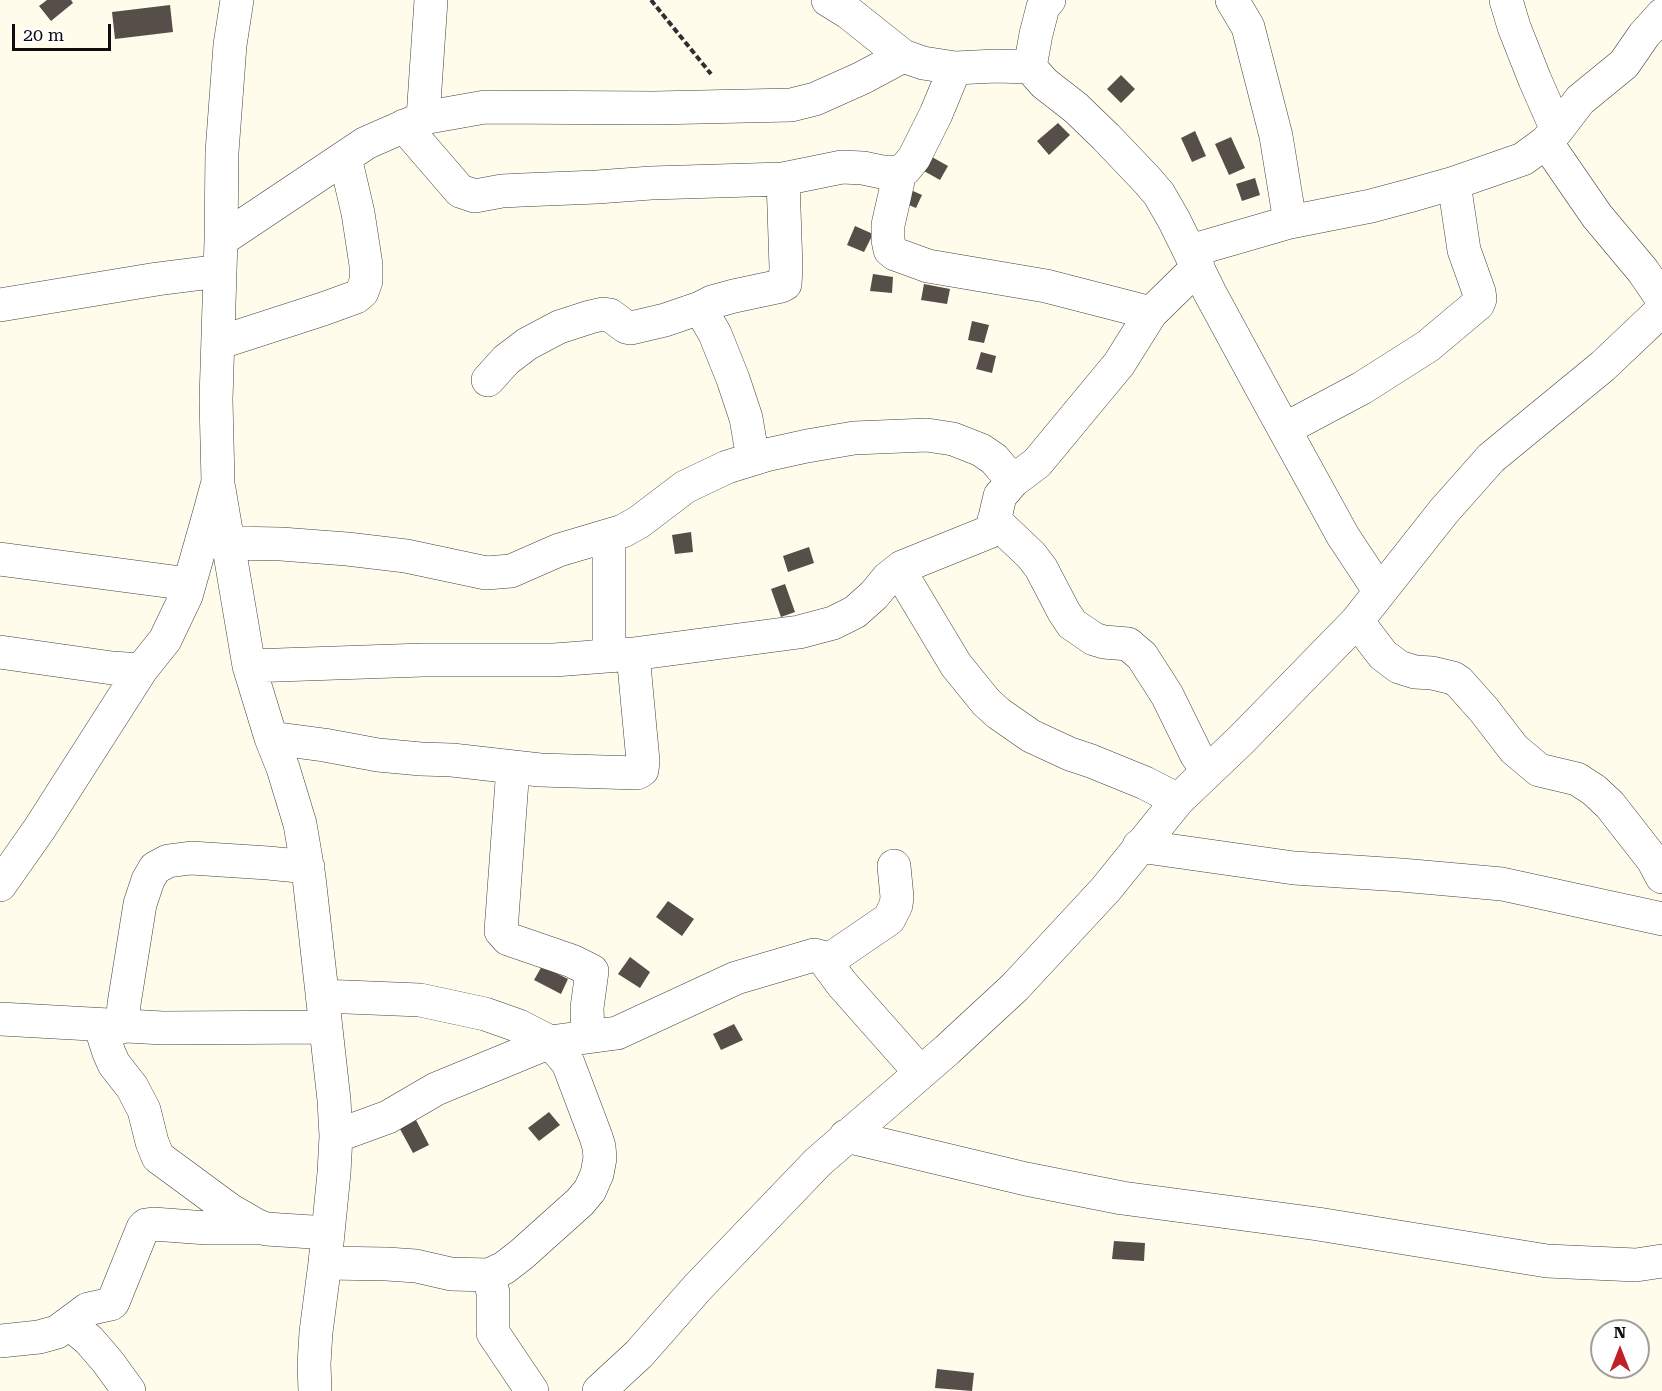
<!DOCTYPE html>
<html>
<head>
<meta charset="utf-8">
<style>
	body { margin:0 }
	#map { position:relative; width:1662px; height:1391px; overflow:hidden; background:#fffcec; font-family:"Roboto Serif",serif }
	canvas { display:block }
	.north { position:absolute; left:1590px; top:1319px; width:60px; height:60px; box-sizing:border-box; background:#fff; border:2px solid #9e9e9e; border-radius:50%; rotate:0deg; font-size:16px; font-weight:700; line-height:24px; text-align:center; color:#0d0d0d }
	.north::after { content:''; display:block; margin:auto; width:21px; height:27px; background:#c12126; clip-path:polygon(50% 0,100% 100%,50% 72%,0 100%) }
	.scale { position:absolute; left:12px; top:24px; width:99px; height:27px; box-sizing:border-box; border:3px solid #0d0d0d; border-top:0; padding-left:8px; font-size:18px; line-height:21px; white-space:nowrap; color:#0d0d0d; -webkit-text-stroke:4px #fff; paint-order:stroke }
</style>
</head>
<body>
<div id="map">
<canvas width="1662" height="1391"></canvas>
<div class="north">N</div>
<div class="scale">20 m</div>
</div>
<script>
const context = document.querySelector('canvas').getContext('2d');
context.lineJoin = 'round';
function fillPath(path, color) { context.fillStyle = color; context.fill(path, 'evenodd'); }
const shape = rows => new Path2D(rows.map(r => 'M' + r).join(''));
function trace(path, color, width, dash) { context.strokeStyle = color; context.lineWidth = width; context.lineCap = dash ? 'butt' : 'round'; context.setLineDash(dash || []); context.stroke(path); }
fillPath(shape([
	[47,0,71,0,73,3,51,21,39,6],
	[170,5,173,32,115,39,112,12],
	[1121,75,1135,89,1121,103,1107,89],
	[1058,123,1070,135,1049,155,1037,141],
	[1195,131,1206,156,1192,162,1181,138],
	[1231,137,1245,168,1229,175,1215,144],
	[923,152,948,166,940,180,915,166],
	[1255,178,1260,195,1242,201,1236,184],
	[904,187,922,195,916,208,899,201],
	[855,226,873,234,864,252,847,245],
	[873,274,893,277,892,293,870,291],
	[924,284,950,289,947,304,921,300],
	[972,321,989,325,984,343,968,340],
	[981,352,996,356,992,373,976,369],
	[691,532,693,552,675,554,672,535],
	[809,547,814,563,788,572,783,556],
	[785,584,795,612,781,617,771,589],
	[668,901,694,919,682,936,656,917],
	[630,957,650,972,640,988,618,974],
	[542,966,568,979,561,994,534,980],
	[734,1024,743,1040,721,1050,713,1034],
	[549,1112,560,1125,539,1141,528,1128],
	[416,1120,429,1145,413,1153,400,1129],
	[1114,1241,1145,1243,1144,1261,1112,1259],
	[937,1369,974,1373,972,1391,935,1388]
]), '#564e49');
const minor = shape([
	[828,0,849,13,903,56,923,63,955,68,996,66,1030,67,1044,83,1076,108,1106,137,1147,180,1159,194,1174,220,1210,293,1261,387,1343,536,1380,592],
	[1232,0,1248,27,1276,136,1290,222],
	[1506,0,1514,27,1535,80,1557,130],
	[1030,67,1036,34,1043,7,1049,0],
	[423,118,431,0],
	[404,126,460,191,475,196,502,191,522,190,597,187,651,183,783,179,842,167,863,168,882,172,900,172,905,169,914,158,936,114,955,68],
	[1546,142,1597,216,1643,271,1662,299],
	[900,172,888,225,888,240,890,250,895,254,928,266,1046,286,1151,313],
	[221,240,366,143,423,118,485,107,655,108,791,105,815,99,862,78,903,56],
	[1190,251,1290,222,1371,206,1412,195,1454,183,1523,159,1546,142,1557,130,1580,100,1624,64,1644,35,1662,15],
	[0,305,157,279,220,271],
	[700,308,715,334,733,379,746,418,753,459],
	[218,343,323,309,356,297,362,292,366,281,366,265,358,213,345,157],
	[488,380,506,360,527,344,559,327,590,317,603,314,610,315,626,327,631,328,665,320,700,308,712,302,734,296,781,286,785,284,786,268,783,179],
	[1285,429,1362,388,1428,346,1478,304,1480,299,1479,292,1464,250,1454,183],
	[219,489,249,666,271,738,283,768,300,824,309,877,334,1100,336,1136,334,1173,325,1263,316,1332,314,1364,315,1391],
	[994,520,1031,555,1041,568,1064,612,1072,624,1094,639,1104,642,1128,644,1142,656,1167,695,1196,754,1207,771],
	[609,536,609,656],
	[229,543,281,544,347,549,406,556,486,573,511,571,559,550,623,531,639,522,685,487,727,467,766,455,807,446,854,438,927,435,953,439,981,450,994,459,1013,481],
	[0,559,189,584],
	[899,570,956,665,986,702,998,713,1031,736,1070,754,1091,761,1145,783,1178,800],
	[1357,621,1383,655,1399,667,1415,672,1432,673,1453,678,1459,682,1484,710,1514,749,1539,770,1577,779,1594,790,1610,805,1653,860,1662,877],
	[0,652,112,668,141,670],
	[249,666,423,660,554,660,633,654,799,632,833,623,855,612,874,595,888,578,902,567,989,532,992,530,1000,496,1013,481,1037,463,1119,364,1151,313,1198,267],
	[271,738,324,745,378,755,421,759,452,760,540,770,637,773,642,770,643,761,633,654],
	[513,767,501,931,508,939,572,961,592,971,587,1008,588,1036],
	[1139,846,1294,868,1401,875,1502,884,1662,919],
	[0,885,40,828,141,670,165,640,186,596,209,515,218,482,216,400,221,240,222,152,230,45,237,0],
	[826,962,889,919,896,905,897,897,894,866],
	[322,996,420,1000,485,1014,519,1026,550,1042,568,1063,596,1137,599,1147,600,1158,597,1174,590,1190,580,1202,522,1254,504,1268,489,1275,451,1274,416,1266,387,1264,325,1263],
	[0,1019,163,1028,325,1027],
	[100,1025,109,1053,114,1064,132,1087,144,1110,152,1142,158,1157,230,1210,256,1225,266,1229,328,1233],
	[122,1027,124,1004,140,904,148,880,155,868,168,861,191,858,268,863,308,867],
	[336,1136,388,1117,436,1089,550,1042,617,1033,736,978,814,955,822,957,842,984,920,1072],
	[846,1136,1026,1179,1122,1198,1318,1224,1547,1261,1636,1265,1662,1261],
	[489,1275,493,1293,493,1333,532,1391],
	[70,1324,89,1340,108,1362,129,1391],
	[0,1341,39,1337,57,1332,88,1309,111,1304,113,1302,143,1228,146,1225,153,1224,207,1228,260,1228],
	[599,1391,639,1354,698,1287,818,1162,947,1050,1015,987,1106,889,1178,800,1241,740,1357,621,1444,511,1491,458,1603,366,1662,310]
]);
trace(minor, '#404040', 34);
trace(shape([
	[651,0,711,74]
]), '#2f2f2f', 4, [6, 3]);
trace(minor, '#fff', 33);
</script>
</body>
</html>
